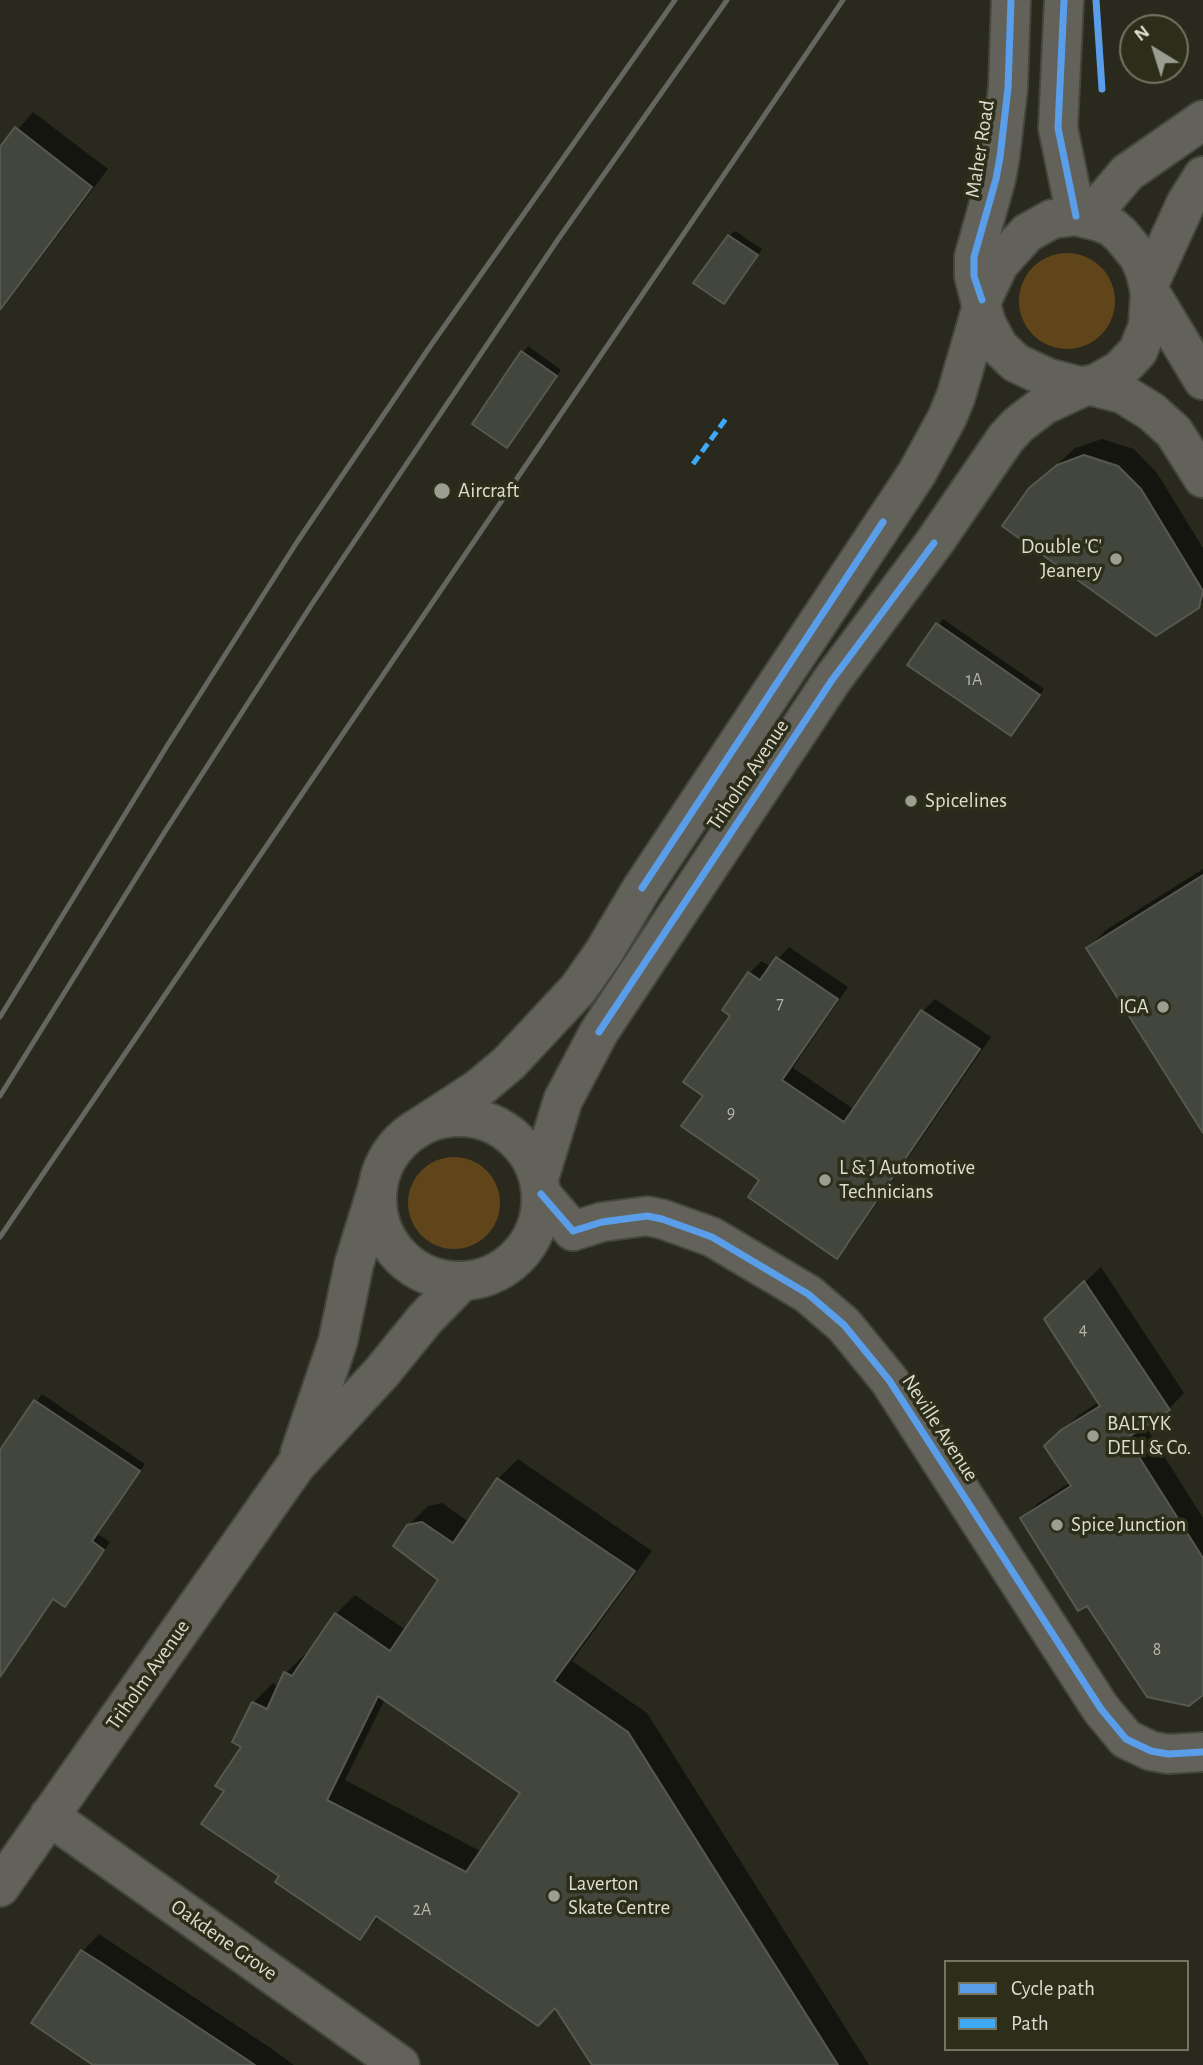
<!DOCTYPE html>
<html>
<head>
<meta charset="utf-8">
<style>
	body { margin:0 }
	#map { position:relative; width:1203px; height:2065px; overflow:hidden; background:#29291e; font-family:"Alegreya Sans",sans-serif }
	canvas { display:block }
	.legend { position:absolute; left:944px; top:1960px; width:245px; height:91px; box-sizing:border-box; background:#2d2e19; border:2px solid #737462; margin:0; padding:9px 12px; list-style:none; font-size:21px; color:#dcddd0 }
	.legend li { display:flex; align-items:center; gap:14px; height:35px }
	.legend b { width:35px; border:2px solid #737462 }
	.north { position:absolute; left:1119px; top:14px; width:70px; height:70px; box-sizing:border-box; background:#2d2e19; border:2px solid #737462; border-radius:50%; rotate:322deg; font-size:19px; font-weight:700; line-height:28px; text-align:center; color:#dcddd0 }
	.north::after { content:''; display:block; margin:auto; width:24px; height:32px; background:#9d9e92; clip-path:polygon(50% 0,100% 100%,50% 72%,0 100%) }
</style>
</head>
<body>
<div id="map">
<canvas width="1203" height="2065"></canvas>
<ul class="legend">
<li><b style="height:9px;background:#5a9eea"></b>Cycle path</li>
<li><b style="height:9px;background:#3fa9f5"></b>Path</li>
</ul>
<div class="north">N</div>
</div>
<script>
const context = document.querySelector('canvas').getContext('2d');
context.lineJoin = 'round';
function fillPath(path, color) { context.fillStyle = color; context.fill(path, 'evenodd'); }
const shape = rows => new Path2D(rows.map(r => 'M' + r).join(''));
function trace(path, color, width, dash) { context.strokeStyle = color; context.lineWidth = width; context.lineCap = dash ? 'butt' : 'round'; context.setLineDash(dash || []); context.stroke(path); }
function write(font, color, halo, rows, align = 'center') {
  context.font = font + ' "Alegreya Sans",sans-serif'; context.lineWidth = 7; context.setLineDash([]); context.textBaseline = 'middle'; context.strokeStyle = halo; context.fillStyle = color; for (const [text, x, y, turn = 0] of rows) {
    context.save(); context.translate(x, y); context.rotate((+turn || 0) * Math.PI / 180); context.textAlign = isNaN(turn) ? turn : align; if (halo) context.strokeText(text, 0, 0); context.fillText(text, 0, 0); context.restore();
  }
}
fillPath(shape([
	'1019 301a48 48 0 1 1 96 0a48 48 0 1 1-96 0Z',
	'408 1203a46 46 0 1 1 92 0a46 46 0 1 1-92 0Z'
]), '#60451b');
fillPath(shape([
	[33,112,108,169,0,312,0,150],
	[735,231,762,249,729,297,729,236],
	[528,346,561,370,507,446,475,423],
	[1102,439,1134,449,1157,473,1203,548,1203,602,1198,607,1030,489,1075,448],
	[943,619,1044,689,1016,728,910,665],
	[1203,869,1203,1130,1088,948,1106,930],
	[789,947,848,987,793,1068,855,1110,923,1011,935,999,991,1037,849,1244,837,1256,762,1180,705,1095,733,1015,724,1009,750,973,761,961,771,967],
	[1101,1267,1184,1393,1169,1409,1144,1424,1203,1518,1203,1693,1088,1603,1022,1518,1038,1503,1071,1482,1046,1446,1079,1415,1099,1402,1062,1303],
	[42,1394,145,1464,98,1534,110,1542,72,1598,65,1605,55,1598,0,1678,0,1453],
	[518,1459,652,1551,572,1661,647,1713,869,2065,594,2065,556,2006,380,1916,359,1938,281,1876,226,1791,244,1746,235,1741,253,1703,273,1683,279,1687,286,1673,305,1654,308,1655,336,1614,355,1595,406,1630,441,1580,408,1526,428,1506,442,1503,469,1522,498,1479],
	[385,1699,522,1793,482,1852,345,1780],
	[99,1934,272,2049,294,2065,96,2065,34,2023,83,1951]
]), '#0007');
const building = shape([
	[15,127,92,187,0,310,0,147,15,127],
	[728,235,758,255,724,304,693,283,728,235],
	[521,351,557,376,507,448,472,424,521,351],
	[1084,455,1118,466,1141,489,1203,591,1199,608,1156,636,1002,526,1029,488,1057,465,1084,455],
	[936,623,1040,695,1011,736,907,665,936,623],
	[1203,875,1203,1133,1086,948,1203,875],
	[776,957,838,999,782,1080,844,1122,921,1010,980,1049,837,1259,748,1197,759,1180,681,1126,703,1096,683,1082,730,1016,722,1010,748,972,760,980,776,957],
	[1084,1281,1170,1410,1127,1438,1203,1558,1203,1695,1189,1706,1147,1697,1087,1606,1078,1611,1020,1518,1071,1486,1044,1446,1061,1430,1100,1406,1044,1319,1084,1281],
	[34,1400,140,1471,92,1541,104,1550,86,1577,65,1607,53,1599,0,1677,0,1450,34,1400],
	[497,1478,635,1571,554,1681,628,1732,838,2065,592,2065,555,2008,538,2026,376,1916,360,1940,275,1882,279,1876,201,1824,224,1791,215,1786,241,1747,232,1742,252,1702,267,1709,284,1672,292,1676,335,1613,390,1651,438,1580,393,1546,407,1525,422,1522,453,1543,497,1478],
	[378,1696,520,1793,466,1872,327,1800,378,1696],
	[81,1950,100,1962,255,2065,93,2065,31,2023,81,1950]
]);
fillPath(building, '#43463c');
trace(building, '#565950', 2);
const minor = shape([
	[573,1231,602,1222,647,1216,662,1219,712,1237,808,1294,844,1325,889,1380,1101,1709,1126,1739,1151,1751,1168,1754,1203,1752],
	[300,1453,338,1341,354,1264,378,1186],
	[49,1816,400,2065],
	[0,1887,296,1465,382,1372,425,1319,462,1281]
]);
const tertiary = shape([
	[1064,0,1058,128,1076,216],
	[1089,218,1127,173,1203,120],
	[1149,284,1186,203,1203,176],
	[1150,292,1203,380],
	[982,300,999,264,1027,233,1052,219,1076,216,1100,222,1112,227,1121,235,1139,257,1145,271,1150,292,1148,326,1138,351,1120,370,1097,383,1083,387,1048,378,1016,363,999,347,986,323,974,276,974,257,996,179,1000,157,1008,88,1011,0],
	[1088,385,1123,394,1152,412,1174,432,1203,478],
	'377 1199a82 82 0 1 1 164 0a82 82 0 1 1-164 0Z',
	[412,1132,478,1089,509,1063,578,989,604,952,642,888,917,473,947,418,956,396,982,306],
	[539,1178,563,1100,599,1032,832,680,934,543,1006,438,1018,425,1044,405,1083,387],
	[541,1194,573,1231]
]);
trace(minor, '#45463c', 42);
trace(tertiary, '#45463c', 42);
trace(minor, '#62625a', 38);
trace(tertiary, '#62625a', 38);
trace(shape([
	[0,1017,167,746,297,542,429,348,675,0],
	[0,1096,164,833,312,604,559,238,727,0],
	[0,1237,843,0]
]), '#65665f', 5);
trace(shape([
	[693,464,728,416]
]), '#3fa9f5', 5, [10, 5]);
trace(shape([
	[1064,0,1058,128,1076,216],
	[1096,0,1102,89],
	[982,300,974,276,974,257,996,179,1000,157,1008,88,1011,0],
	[642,888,883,522],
	[599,1032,832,680,934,543],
	[541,1194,573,1231,602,1222,647,1216,662,1219,712,1237,808,1294,844,1325,889,1380,1101,1709,1126,1739,1151,1751,1168,1754,1203,1752]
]), '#5a9eea', 7);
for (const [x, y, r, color] of [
	[442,491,9,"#9d9e92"],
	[1116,559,7,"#9d9e92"],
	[911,801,7,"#9d9e92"],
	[1163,1007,7,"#9d9e92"],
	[825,1180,7,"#9d9e92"],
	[1093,1436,7,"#9d9e92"],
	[1057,1525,7,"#9d9e92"],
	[554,1896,7,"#9d9e92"]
]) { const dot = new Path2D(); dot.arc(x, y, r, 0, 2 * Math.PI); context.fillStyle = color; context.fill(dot); trace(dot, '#2d2e19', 2.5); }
write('18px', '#b6b7ab', null, [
	["1A",974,680],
	["7",780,1004],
	["9",731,1113],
	["4",1083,1330],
	["8",1157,1650],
	["2A",422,1910]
]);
write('21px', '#dcddd0', '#2d2e19', [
	["Maher Road",980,149,-81],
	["Triholm Avenue",748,775,-56],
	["Neville Avenue",940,1428,57],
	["Triholm Avenue",148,1675,-55],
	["Oakdene Grove",224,1940,35]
]);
write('21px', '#dcddd0', '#2d2e19', [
	["Aircraft",458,491],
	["Double 'C'",1102,547,"right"],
	["Jeanery",1102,571,"right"],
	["Spicelines",925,801],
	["IGA",1149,1007,"right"],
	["L & J Automotive",839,1168],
	["Technicians",839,1192],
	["BALTYK",1107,1424],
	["DELI & Co.",1107,1448],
	["Spice Junction",1071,1525],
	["Laverton",568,1884],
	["Skate Centre",568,1908]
], 'left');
</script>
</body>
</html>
